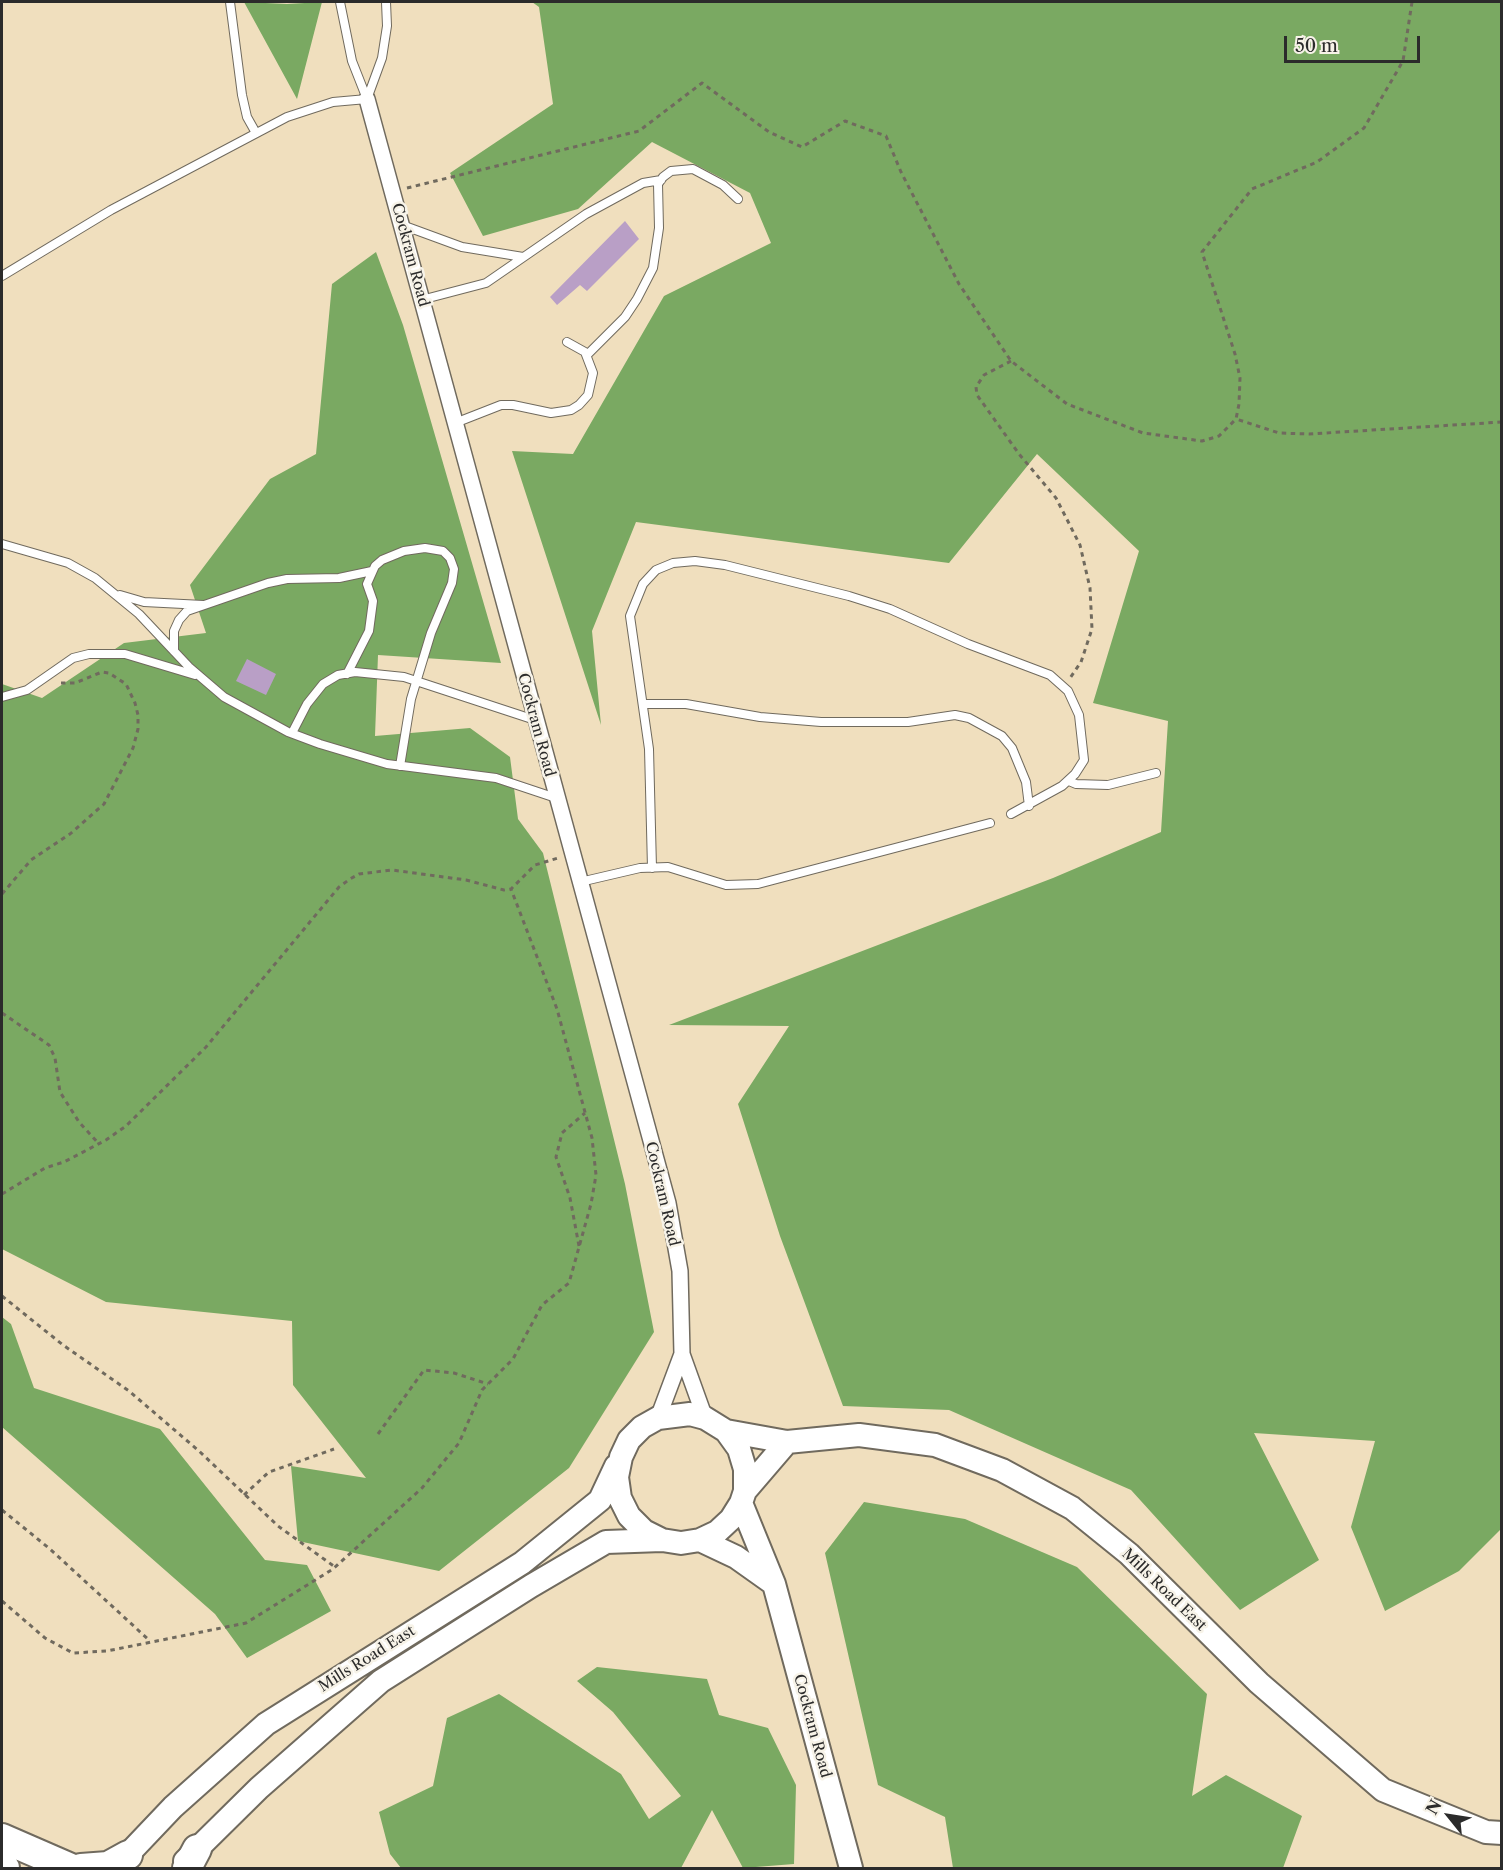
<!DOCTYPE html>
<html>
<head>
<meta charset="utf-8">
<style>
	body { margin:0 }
	#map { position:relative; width:1503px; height:1870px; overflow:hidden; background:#f0dfbe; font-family:"Libre Caslon Text",serif }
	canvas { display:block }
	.frame { position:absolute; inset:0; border:3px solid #2b2b2b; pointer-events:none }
	.north { position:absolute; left:1419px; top:1786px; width:60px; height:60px; -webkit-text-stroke:4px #f7f3e8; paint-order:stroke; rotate:300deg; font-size:16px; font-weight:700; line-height:24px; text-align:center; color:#2b2b2b }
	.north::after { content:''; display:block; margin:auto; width:21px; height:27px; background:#2b2b2b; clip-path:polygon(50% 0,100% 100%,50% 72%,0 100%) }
	.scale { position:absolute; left:1284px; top:36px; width:136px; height:27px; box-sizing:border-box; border:3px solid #2b2b2b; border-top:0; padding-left:8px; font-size:18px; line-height:21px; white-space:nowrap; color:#2b2b2b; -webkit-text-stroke:4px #f7f3e8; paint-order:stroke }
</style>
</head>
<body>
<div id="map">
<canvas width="1503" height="1870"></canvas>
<div class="frame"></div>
<div class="north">N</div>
<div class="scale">50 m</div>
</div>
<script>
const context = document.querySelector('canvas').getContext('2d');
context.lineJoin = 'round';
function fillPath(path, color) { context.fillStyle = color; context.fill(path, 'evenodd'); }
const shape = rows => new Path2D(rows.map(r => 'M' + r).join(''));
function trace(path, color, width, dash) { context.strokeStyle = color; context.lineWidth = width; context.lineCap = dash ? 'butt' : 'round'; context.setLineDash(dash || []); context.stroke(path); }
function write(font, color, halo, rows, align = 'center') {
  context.font = font + ' "Libre Caslon Text",serif'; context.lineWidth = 5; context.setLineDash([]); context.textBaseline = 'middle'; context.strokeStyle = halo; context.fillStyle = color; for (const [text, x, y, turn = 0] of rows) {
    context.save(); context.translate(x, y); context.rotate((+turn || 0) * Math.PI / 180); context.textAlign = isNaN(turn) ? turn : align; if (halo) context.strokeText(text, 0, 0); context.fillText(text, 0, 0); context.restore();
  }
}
fillPath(shape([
	[244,2,287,4,322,2,297,99],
	[532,2,1501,2,1502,1528,1459,1571,1385,1611,1351,1527,1375,1441,1254,1433,1319,1560,1240,1610,1131,1490,949,1410,843,1406,780,1236,738,1104,789,1026,669,1025,1053,878,1161,832,1168,721,1093,703,1139,551,1037,454,949,563,636,522,592,631,601,725,512,451,573,454,664,296,771,243,750,193,652,142,578,209,483,236,450,173,553,104,539,7],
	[376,252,403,325,501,663,378,655,375,736,470,728,510,757,518,819,543,853,625,1184,654,1332,569,1468,439,1571,298,1541,291,1466,366,1478,293,1385,292,1321,106,1302,2,1249,2,684,42,698,124,643,206,633,190,585,270,479,316,454,332,284],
	[2,1317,11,1324,34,1388,160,1429,265,1560,307,1565,331,1611,247,1658,215,1614,2,1427],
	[864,1502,965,1519,1077,1567,1207,1694,1192,1796,1226,1775,1302,1816,1283,1868,953,1868,945,1817,878,1785,825,1553],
	[597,1667,707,1679,719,1715,768,1728,796,1785,794,1864,743,1868,712,1810,681,1868,401,1868,390,1854,379,1812,433,1786,447,1718,499,1694,621,1774,649,1819,681,1796,613,1712,577,1681]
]), '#7aa962');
fillPath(shape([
	[625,221,639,239,587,291,580,285,557,305,550,297],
	[247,659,276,674,266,695,236,681]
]), '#b99fc6');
const lane = shape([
	[230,2,242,95,247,117,256,133],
	[340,2,352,61,367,99],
	[367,99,382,58,387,26,386,2],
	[402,225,462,247,523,257],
	[2,276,111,210,287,117,333,102,367,99],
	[421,300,486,283,586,214,643,183,661,180],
	[587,355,625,317,637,299,653,268,659,228,658,184,663,177,671,171,693,169,723,185,738,199],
	[455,423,501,405,513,405,551,413,571,410,579,405,588,395,593,373,585,352,567,342],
	[2,544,68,563,95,578,139,614,189,667,224,697,288,732,320,744,387,764,496,778,556,798],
	[120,595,144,602,203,605],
	[174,651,174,631,179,620,187,611,268,583,287,579,339,578,372,571],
	[347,674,369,631,373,601,367,584,375,566,382,560,404,551,425,548,443,551,450,558,454,569,452,583,431,633,411,699,400,766],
	[2,697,27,690,73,658,89,654,125,654,195,675],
	[643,704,686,704,760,717,821,722,908,722,955,715,969,718,1002,736,1012,748,1026,782,1029,806],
	[292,733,307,704,323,684,338,675,355,672,404,677,535,720],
	[1069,781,1076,784,1108,785,1156,773],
	[652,868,649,749,630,616,643,584,656,570,673,563,695,561,725,565,849,596,890,609,968,644,1050,675,1068,691,1079,715,1084,760,1075,774,1062,786,1011,814],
	[580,882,640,868,668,867,726,885,758,884,990,823]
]);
const street = shape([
	[367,99,668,1203,680,1271,682,1354,705,1418],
	[658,1418,682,1354]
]);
const secondary = shape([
	[726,1431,787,1442,859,1435,935,1445,1002,1470,1072,1508,1129,1554,1259,1683,1383,1790,1486,1832,1502,1833],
	[745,1491,787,1442],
	[741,1503,774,1584,851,1868],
	[700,1540,736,1557,774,1584],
	[185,1861,259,1788,381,1681,531,1586,606,1542,662,1540,681,1543,700,1540,717,1532,731,1519,741,1503,745,1491,745,1469,739,1449,726,1431,705,1418,690,1414,658,1418,642,1427,629,1440,621,1457,617,1477,620,1498,629,1516,644,1531,662,1540],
	[116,1867,173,1807,266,1724,522,1563,600,1500,616,1466]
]);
const highway = shape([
	[2,1838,71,1868],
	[2,1865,5,1868],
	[81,1868,108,1866,128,1855],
	[187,1868,197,1849]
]);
trace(lane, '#706a5e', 10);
trace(street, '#706a5e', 18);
trace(secondary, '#706a5e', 26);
trace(highway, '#706a5e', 32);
trace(shape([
	[1412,2,1403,61,1364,128,1317,162,1252,189,1202,252,1235,354,1240,378,1239,404,1236,419,1279,433,1309,434,1502,422],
	[407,188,639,131,702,83,769,132,802,147,845,121,886,136,901,172,959,284,1011,361,1067,404,1143,433,1202,441,1219,436,1236,419],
	[1011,361,984,375,976,387,977,395,1019,454,1056,498,1080,545,1090,588,1092,629,1081,662,1070,678],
	[2,894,31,860,70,834,104,804,133,748,138,729,138,715,135,703,126,684,109,673,102,672,75,683,61,683],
	[2,1013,49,1045,55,1058,60,1092,79,1122,99,1144],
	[2,1194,45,1168,64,1162,106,1140,126,1126,206,1047,339,887,350,879,359,874,392,870,466,880,504,890,511,889,535,865,558,858],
	[579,1246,570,1198,556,1157,562,1133,585,1113],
	[2,1296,63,1345,129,1391,199,1451,278,1526,335,1567],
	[378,1434,424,1370,454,1373,488,1384],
	[244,1495,269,1472,334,1449],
	[2,1510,50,1549,150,1641],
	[2,1601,45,1638,73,1653,107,1651,246,1623,333,1569,422,1488,459,1443,482,1390,513,1359,542,1305,569,1283,591,1204,596,1175,592,1138,557,1009,511,889]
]), '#706a5e', 3, [4.5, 4.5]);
trace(lane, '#fff', 8);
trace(street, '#fff', 15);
trace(secondary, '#fff', 22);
trace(highway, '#fff', 28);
write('15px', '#2b2b2b', '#f7f3e8', [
	["Cockram Road",410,255,75],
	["Cockram Road",536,725,75],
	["Cockram Road",662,1194,77],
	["Mills Road East",1164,1590,44],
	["Mills Road East",367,1659,-32],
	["Cockram Road",812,1726,75]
]);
</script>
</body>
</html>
